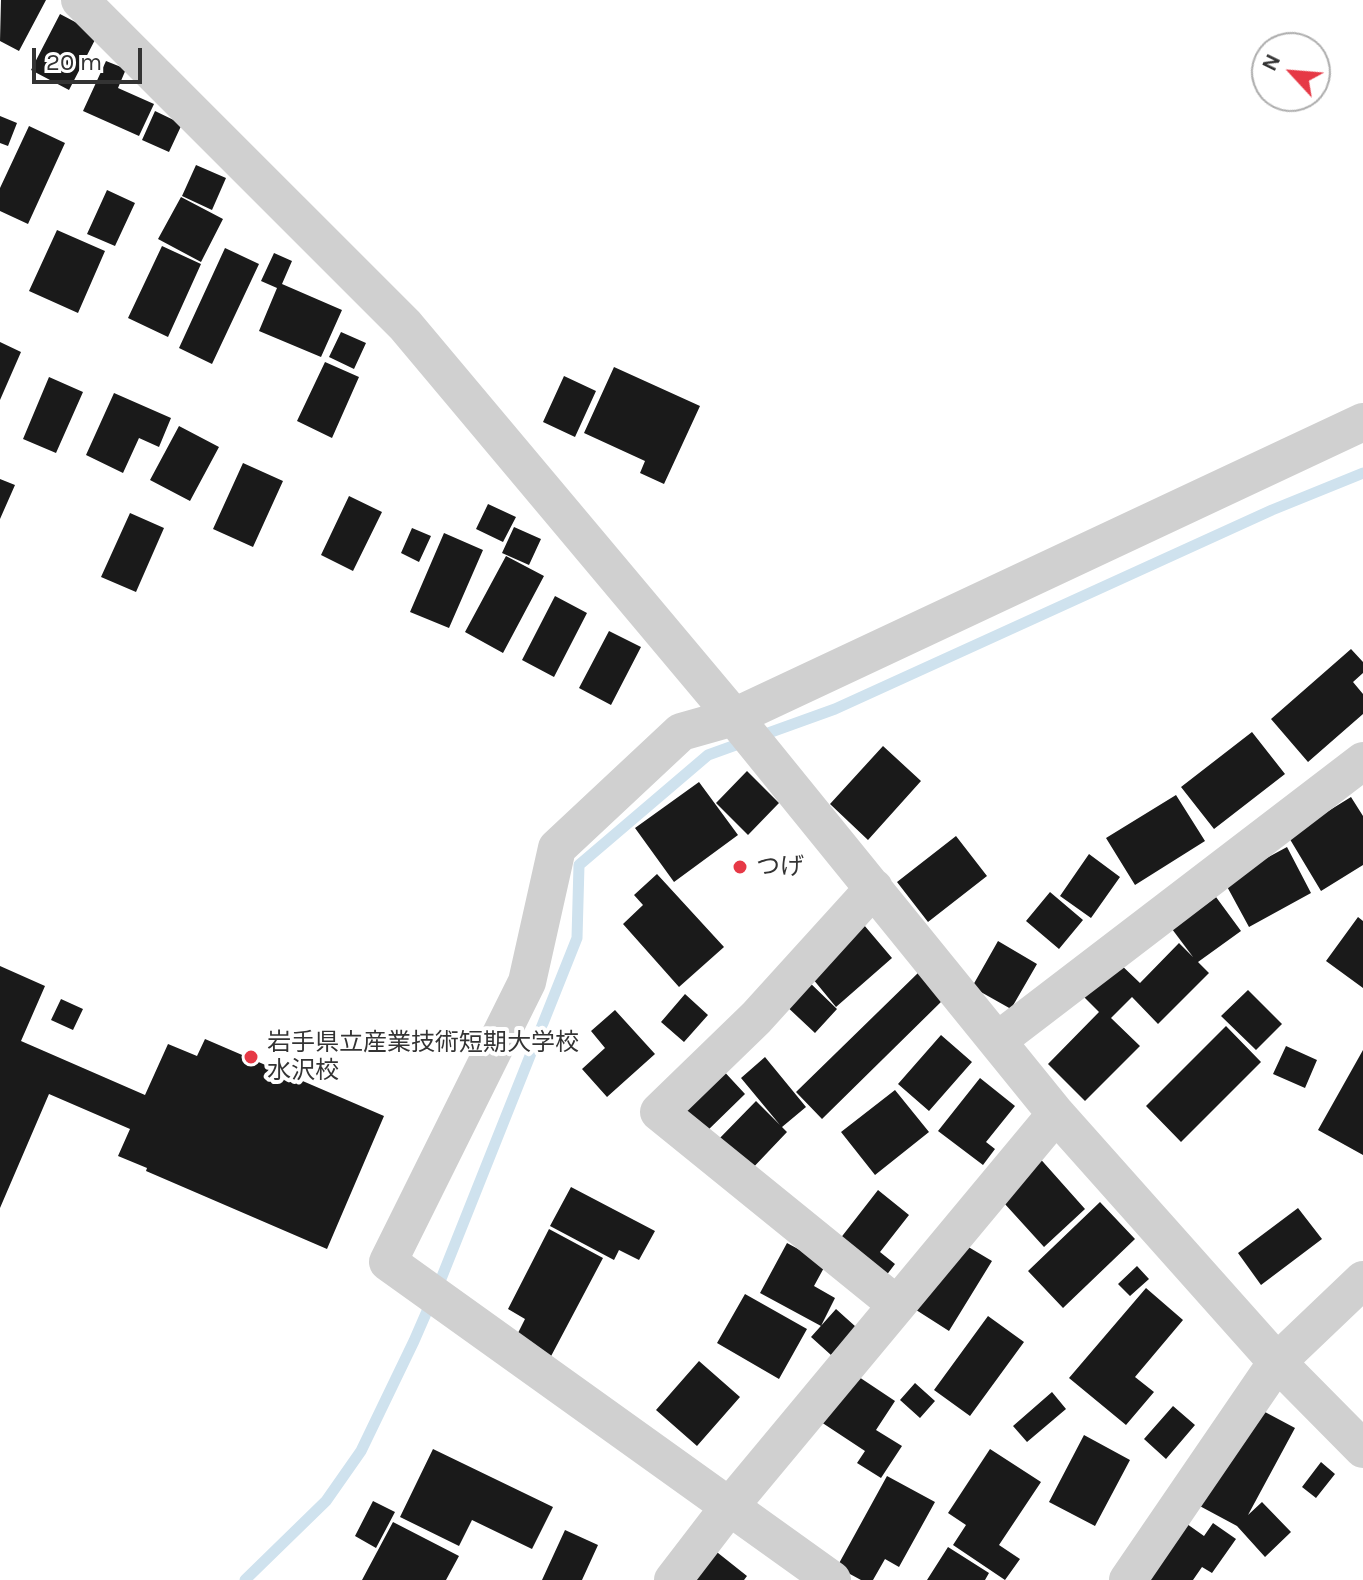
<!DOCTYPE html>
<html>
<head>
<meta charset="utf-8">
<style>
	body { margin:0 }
	#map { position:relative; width:1363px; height:1580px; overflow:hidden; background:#fff; font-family:Karla,sans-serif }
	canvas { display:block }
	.north { position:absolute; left:1251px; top:32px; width:80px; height:80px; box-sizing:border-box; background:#fff; border:2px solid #adadad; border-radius:50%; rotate:296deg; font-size:22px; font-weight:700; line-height:32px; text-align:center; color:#333 }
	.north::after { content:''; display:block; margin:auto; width:28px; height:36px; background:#e63946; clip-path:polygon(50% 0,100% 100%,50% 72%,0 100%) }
	.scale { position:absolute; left:32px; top:48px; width:110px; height:36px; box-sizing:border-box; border:4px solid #333; border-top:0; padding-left:10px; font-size:24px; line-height:28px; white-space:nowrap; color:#333; -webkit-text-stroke:6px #fff; paint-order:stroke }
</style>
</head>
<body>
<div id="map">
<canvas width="1363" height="1580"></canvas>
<div class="north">N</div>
<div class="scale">20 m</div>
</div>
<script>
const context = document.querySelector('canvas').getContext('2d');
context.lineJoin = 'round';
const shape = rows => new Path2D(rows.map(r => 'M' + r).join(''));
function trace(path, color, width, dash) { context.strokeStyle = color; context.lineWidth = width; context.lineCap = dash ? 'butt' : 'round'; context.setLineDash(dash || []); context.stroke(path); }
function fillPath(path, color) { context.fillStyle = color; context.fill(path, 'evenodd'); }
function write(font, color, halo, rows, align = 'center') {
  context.font = font + ' Karla,"Noto Sans JP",sans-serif'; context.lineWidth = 8; context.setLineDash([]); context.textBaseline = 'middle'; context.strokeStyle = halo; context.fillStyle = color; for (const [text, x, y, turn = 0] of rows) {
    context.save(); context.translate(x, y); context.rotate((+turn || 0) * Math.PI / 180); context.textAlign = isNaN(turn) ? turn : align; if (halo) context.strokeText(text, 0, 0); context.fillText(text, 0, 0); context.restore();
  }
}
trace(shape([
	[760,736,835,709,1272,510,1363,473],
	[245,1580,326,1501,361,1451,414,1341,441,1279,577,938,579,865,708,755,744,742]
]), '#cfe2ee', 11);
fillPath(shape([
	[1,0,46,0,19,51,0,41],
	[60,14,98,34,69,90,31,70],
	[106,61,126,69,118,88,154,104,139,136,83,111],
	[155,111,182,124,169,152,142,140],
	[0,116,17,123,8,146,0,143],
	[29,126,65,143,28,224,0,211,0,188],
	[196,165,226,178,212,210,182,196],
	[107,190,135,203,115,246,87,234],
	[181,197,223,219,201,262,158,239],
	[57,230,105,251,78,313,29,291],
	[162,246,201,264,168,337,128,318],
	[225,248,259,264,212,364,179,348],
	[274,253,292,261,282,284,342,310,321,357,259,331,277,288,261,281],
	[341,332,366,343,354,369,329,357],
	[0,342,21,352,0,400],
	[325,362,359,377,332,438,297,421],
	[614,367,700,406,664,484,640,473,645,461,584,433],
	[564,376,596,391,575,437,543,422],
	[49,377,83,392,56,453,23,439],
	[114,393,171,418,159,447,139,438,123,473,86,455],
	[179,426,219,447,190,501,150,480],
	[243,463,283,481,253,547,213,529],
	[0,479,15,485,0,519],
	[349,496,382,512,353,571,321,555],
	[488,504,516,517,503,542,476,529],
	[130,513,164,528,136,592,101,577],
	[514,527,541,539,529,565,502,553],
	[412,528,431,536,419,562,401,553],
	[444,533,483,550,449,628,410,612],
	[506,556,544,576,503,653,465,632],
	[555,596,587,613,554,677,522,660],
	[609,631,641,647,611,705,579,688],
	[1351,649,1363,662,1363,673,1353,682,1363,694,1363,714,1308,762,1271,719],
	[1252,732,1285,774,1214,829,1181,787],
	[883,746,921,781,868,840,830,804],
	[747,771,779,803,748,835,716,803],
	[699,782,738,835,674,882,635,828],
	[1176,795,1205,841,1135,885,1106,838],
	[1351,797,1363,816,1363,865,1321,891,1288,836],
	[956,836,987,876,928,922,897,882],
	[1287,847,1311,893,1249,927,1224,881],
	[1089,854,1120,877,1091,918,1060,896],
	[657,874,724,947,679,987,623,924,643,905,634,895],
	[1050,892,1083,920,1059,949,1026,921],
	[1216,897,1241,931,1198,962,1209,973,1158,1024,1132,997,1111,1018,1140,1046,1085,1101,1048,1064,1099,1012,1083,996,1117,961,1140,983,1179,943,1193,957,1172,929],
	[1358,917,1363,921,1363,988,1326,961],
	[864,925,892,958,836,1007,808,973],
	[998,941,1037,964,1011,1009,972,987],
	[0,966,45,986,21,1041,145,1095,168,1044,197,1056,205,1039,384,1116,327,1249,146,1171,147,1168,118,1156,130,1129,49,1094,0,1208],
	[919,972,945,998,822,1119,796,1092],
	[806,979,837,1009,815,1033,783,1003],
	[1248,990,1282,1024,1256,1050,1221,1016],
	[685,994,708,1015,684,1042,661,1022],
	[61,999,83,1009,73,1030,51,1020],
	[615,1010,655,1054,607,1097,582,1069,605,1048,591,1031],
	[1226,1026,1261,1062,1181,1142,1146,1106],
	[941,1035,972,1062,929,1111,898,1084],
	[1286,1046,1317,1060,1305,1088,1273,1074],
	[1363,1050,1363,1155,1318,1130],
	[765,1057,806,1107,782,1127,787,1132,748,1173,716,1142,756,1101,780,1125,741,1078],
	[720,1067,745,1094,704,1134,679,1107],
	[980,1078,1015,1106,986,1142,995,1149,983,1165,938,1131],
	[895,1090,929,1132,875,1175,841,1132],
	[1036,1154,1085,1209,1044,1247,994,1192],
	[571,1187,655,1231,639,1260,619,1250,614,1260,550,1226],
	[878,1190,909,1215,880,1252,895,1264,876,1289,829,1253],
	[1100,1202,1135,1239,1063,1308,1028,1271],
	[1298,1208,1322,1239,1261,1285,1238,1253],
	[549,1229,603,1258,549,1360,514,1341,525,1319,508,1309],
	[955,1239,992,1261,949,1331,913,1308],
	[787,1243,826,1264,814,1286,835,1298,821,1326,760,1293],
	[1137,1266,1149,1279,1130,1296,1118,1284],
	[1146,1288,1183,1320,1135,1377,1154,1392,1126,1425,1069,1378],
	[745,1294,807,1329,779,1379,717,1343],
	[836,1309,856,1327,831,1355,811,1337],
	[988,1316,1024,1342,970,1416,934,1390],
	[699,1361,740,1397,697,1446,656,1410],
	[853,1373,895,1401,876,1430,902,1446,881,1478,857,1463,865,1451,821,1422],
	[915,1383,935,1401,920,1418,900,1400],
	[1052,1392,1066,1409,1027,1442,1013,1426],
	[1250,1404,1295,1428,1248,1515,1262,1502,1291,1532,1265,1557,1237,1526,1196,1504],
	[1173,1406,1195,1425,1166,1459,1144,1439],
	[1084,1435,1130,1460,1095,1526,1049,1502],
	[433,1449,553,1507,532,1549,472,1520,459,1546,400,1517],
	[990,1449,1041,1482,999,1545,1020,1559,1005,1580,953,1545,966,1525,948,1513],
	[1321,1462,1335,1474,1316,1498,1302,1487],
	[887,1476,935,1502,899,1567,885,1559,873,1580,861,1580,837,1567],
	[373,1501,395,1512,376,1548,355,1536],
	[1180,1519,1204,1536,1213,1523,1236,1539,1212,1573,1202,1567,1193,1580,1137,1580],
	[393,1522,459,1556,446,1580,362,1580],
	[565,1530,598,1545,582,1580,542,1580],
	[948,1547,989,1573,985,1580,927,1580],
	[713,1549,747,1576,744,1580,689,1580]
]), '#1a1a1a');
trace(shape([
	[80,0,405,325,734,717,681,732,557,848,527,982,388,1262,832,1580],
	[1363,422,734,717,1056,1114,1277,1362,1363,1449],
	[874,888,756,1018,659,1112,897,1305],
	[997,1041,1363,761],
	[673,1580,729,1507,1056,1114],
	[1128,1580,1277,1362,1363,1280]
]), '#d0d0d0', 38);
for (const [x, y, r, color] of [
	[740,867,8,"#e63946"],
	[251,1057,8,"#e63946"]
]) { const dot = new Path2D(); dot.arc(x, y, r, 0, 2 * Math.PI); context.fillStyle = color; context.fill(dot); trace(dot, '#fff', 3); }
write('24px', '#333', '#fff', [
	["つげ",756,867],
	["岩手県立産業技術短期大学校",267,1043],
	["水沢校",267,1071]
], 'left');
</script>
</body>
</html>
